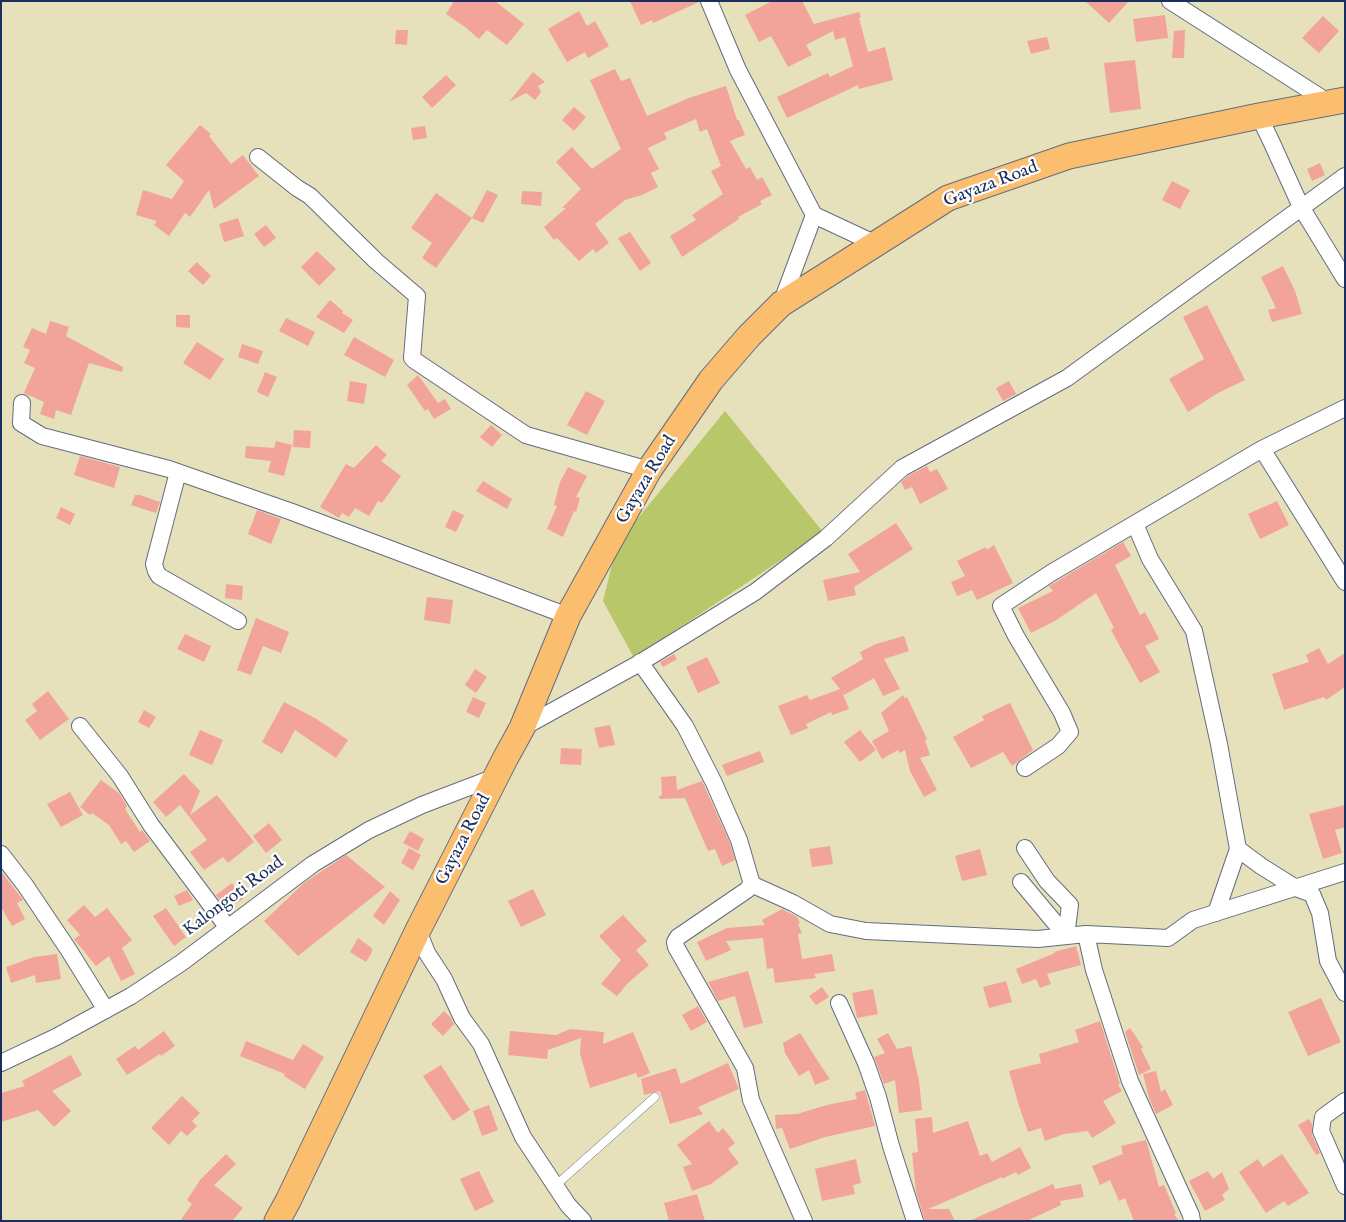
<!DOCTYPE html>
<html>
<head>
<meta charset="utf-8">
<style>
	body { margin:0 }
	#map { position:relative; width:1346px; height:1222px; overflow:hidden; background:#e6e0bb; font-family:"IM FELL English",serif }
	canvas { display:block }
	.frame { position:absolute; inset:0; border:2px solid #1b2f5e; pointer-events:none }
</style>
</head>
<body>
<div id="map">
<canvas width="1346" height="1222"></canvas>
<div class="frame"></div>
</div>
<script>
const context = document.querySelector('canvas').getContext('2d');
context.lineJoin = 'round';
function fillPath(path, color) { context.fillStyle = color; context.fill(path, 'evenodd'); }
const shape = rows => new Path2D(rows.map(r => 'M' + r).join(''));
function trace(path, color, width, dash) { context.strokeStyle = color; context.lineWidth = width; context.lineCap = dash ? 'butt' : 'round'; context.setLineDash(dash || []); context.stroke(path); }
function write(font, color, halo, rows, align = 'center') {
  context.font = font + ' "IM FELL English",serif'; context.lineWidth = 4.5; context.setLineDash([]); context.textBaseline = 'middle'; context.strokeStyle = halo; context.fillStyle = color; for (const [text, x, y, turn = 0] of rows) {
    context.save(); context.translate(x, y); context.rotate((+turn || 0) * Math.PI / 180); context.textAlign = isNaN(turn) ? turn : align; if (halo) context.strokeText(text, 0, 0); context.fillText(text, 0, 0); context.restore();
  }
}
fillPath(shape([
	[725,411,823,532,634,658,603,601,617,544]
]), '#b7c76a');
fillPath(shape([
	[454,1,495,1,524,24,507,45,487,30,479,39,465,27,446,14],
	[630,1,699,1,699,2,653,23,652,20,641,25],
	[772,1,802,1,814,24,859,12,861,17,859,18,868,52,885,47,893,80,859,89,858,85,787,118,777,97,828,73,830,77,853,66,845,37,835,40,833,31,806,45,812,55,788,67,771,36,759,42,745,15],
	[1085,1,1129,1,1109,23],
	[579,11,587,26,595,21,609,46,588,58,585,52,567,62,548,29],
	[1165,15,1168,38,1136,42,1133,19],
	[1323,16,1339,31,1319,53,1302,38],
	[396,30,408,30,407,45,395,44],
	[1185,30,1184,58,1172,58,1174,31],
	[1047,37,1050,49,1031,54,1027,41],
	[1135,60,1141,109,1110,113,1104,63],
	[615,69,621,81,630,78,647,116,689,98,726,86,737,120,739,120,745,135,730,141,746,169,750,167,757,180,762,177,772,195,760,201,762,204,738,217,739,219,682,257,670,236,696,220,692,215,723,194,711,171,721,166,707,129,700,132,696,119,664,133,667,139,648,148,659,169,651,173,658,187,642,195,625,200,595,224,609,243,596,253,593,249,579,261,557,238,554,240,544,227,566,208,562,208,581,189,556,162,572,147,592,169,621,149,590,80],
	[533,72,545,82,538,86,541,92,535,100,526,93,509,102],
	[446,75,456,85,432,108,422,97],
	[574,107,586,117,574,131,562,120],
	[200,125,211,134,209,136,231,164,243,155,259,176,214,209,209,190,190,217,185,213,169,236,154,225,157,221,136,215,143,190,172,199,184,181,166,165],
	[425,126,427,138,413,140,411,128],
	[1320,163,1325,175,1312,181,1307,169],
	[1172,181,1190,190,1180,209,1162,200],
	[487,190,498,195,483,223,472,218],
	[522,191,542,192,541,206,521,204],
	[436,193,472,218,436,268,422,258,432,243,411,228],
	[238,218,244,236,224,242,219,224],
	[266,225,276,238,264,247,254,234],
	[630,232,651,263,640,271,618,238],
	[317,251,336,269,319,286,301,267],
	[197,262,211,276,203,285,188,271],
	[1283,266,1295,291,1302,314,1272,322,1268,310,1276,308,1261,277],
	[330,300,343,311,342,313,353,320,344,333,316,317],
	[1207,305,1245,380,1218,393,1188,412,1169,379,1204,359,1183,317],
	[176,315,190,315,190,328,176,327],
	[286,318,315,332,308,346,279,331],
	[50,321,69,327,66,336,123,367,122,372,89,363,71,415,56,410,54,419,40,414,44,402,24,393,35,368,24,363,30,350,23,347,32,328,46,334],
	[354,337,394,360,385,377,344,355],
	[197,342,224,359,210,380,183,363],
	[242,344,263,351,258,364,238,357],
	[265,372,277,377,268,397,257,392],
	[418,375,438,403,445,399,451,409,434,419,428,409,425,411,407,385],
	[350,381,367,384,364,404,347,401],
	[1009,381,1016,394,1003,401,996,388],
	[586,391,605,401,587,435,567,425],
	[491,425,502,435,492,447,480,437],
	[294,430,311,431,310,448,293,447],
	[276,441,292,445,284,476,268,472,271,461,245,458,246,446,274,448],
	[376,445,387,455,381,461,401,476,382,503,378,501,369,516,355,508,349,517,342,513,339,518,320,507,346,464,354,468],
	[80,456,120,467,114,488,74,475],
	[927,466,930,472,937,469,948,489,920,504,912,487,905,490,901,482,908,476],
	[568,467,587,476,576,497,580,498,576,512,574,511,563,537,547,529,557,506,554,505,560,482],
	[483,481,512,499,507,509,476,491],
	[135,495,140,495,160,502,156,513,131,505],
	[1277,501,1289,525,1260,539,1248,514],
	[61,507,75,514,70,525,56,518],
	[257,510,281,519,271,544,248,534],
	[453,510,464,515,456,532,445,527],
	[896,523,913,549,854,587,856,595,828,601,823,580,860,572,848,554],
	[1123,542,1131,556,1115,565,1140,615,1145,612,1159,639,1145,646,1160,672,1140,683,1111,630,1114,628,1096,593,1055,621,1031,633,1018,608,1053,591,1049,586],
	[994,545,1013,583,977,600,972,590,957,596,951,582,965,576,957,561,986,547,987,550],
	[226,584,243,586,242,600,225,598],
	[427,597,453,600,450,624,424,620],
	[256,618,289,632,281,653,263,646,251,675,237,670],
	[185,634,211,646,204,662,177,649],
	[904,636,909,651,884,659,900,689,883,696,874,678,844,695,842,692,849,709,832,715,831,712,806,724,808,728,791,735,778,706,807,695,810,700,840,689,831,678,863,659,860,652,876,644],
	[1319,648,1328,664,1345,653,1345,687,1326,700,1324,697,1284,710,1272,674,1309,662,1306,655],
	[674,654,677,659,663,667,660,662],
	[707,657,720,683,698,693,686,667],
	[475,669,487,677,476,693,465,685],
	[48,691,69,719,40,740,25,720,37,711,32,704],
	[903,695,905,698,907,697,927,739,925,740,930,755,920,758,937,790,924,797,910,771,905,750,900,753,898,750,882,759,872,741,889,731,881,713],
	[473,697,486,703,479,718,466,712],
	[284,702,315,718,348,740,336,758,295,730,282,754,262,742],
	[1010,703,1033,750,1012,766,1003,752,971,768,953,737,984,720,982,716],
	[144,710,156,717,149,728,138,722],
	[610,725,615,745,599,748,594,728],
	[200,730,223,740,212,765,189,755],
	[860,730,876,750,860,762,844,742],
	[561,748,582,749,581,765,560,764],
	[760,751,764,762,727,776,722,765],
	[184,774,200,791,190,815,217,795,254,842,228,863,223,857,204,870,190,852,207,840,180,805,166,817,153,802],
	[676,776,677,790,702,781,730,843,735,860,722,866,715,849,708,851,685,798,660,799,659,796,662,795,661,777],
	[101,780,119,793,127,806,125,809,140,832,142,830,150,841,134,852,126,841,121,844,109,825,92,813,90,815,80,807],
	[70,792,83,815,61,827,47,804],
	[1345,805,1345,827,1335,830,1342,853,1323,859,1309,814],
	[269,823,282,840,266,853,253,836],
	[410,831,424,839,418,851,403,843],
	[830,846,833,864,812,867,809,849],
	[409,848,421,855,413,870,401,863],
	[980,849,987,875,962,881,955,856],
	[346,855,385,887,298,956,264,921,304,883],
	[1,871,23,900,17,903,25,919,12,926,1,907],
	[232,883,244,898,227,910,216,895],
	[533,889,546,915,521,927,508,901],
	[187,890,193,900,179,906,174,896],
	[390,891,400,900,384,925,373,916],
	[84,905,95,917,107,908,132,940,122,948,135,974,121,981,109,956,96,966,74,939,80,935,67,920],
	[166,908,186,937,174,946,153,916],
	[782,909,797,917,800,923,798,924,802,933,798,934,802,959,832,954,835,971,814,974,816,978,775,983,773,968,767,969,763,938,726,941,731,950,706,961,697,942,727,928,765,925,762,920],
	[623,915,647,941,636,950,649,965,628,983,617,996,601,984,621,960,599,936],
	[358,938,372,948,372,952,366,962,350,952],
	[1076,946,1081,965,1047,974,1051,984,1040,988,1036,979,1022,984,1016,969,1055,953,1054,952],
	[57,954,61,979,36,983,35,975,11,983,6,967,34,957],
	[748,971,763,1023,744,1028,735,996,718,1001,708,982],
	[1006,981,1012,1002,989,1008,983,987],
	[822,987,829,997,816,1005,809,996],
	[873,989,878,1014,857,1018,852,993],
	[1321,998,1341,1042,1308,1056,1288,1012],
	[698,1006,707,1022,691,1031,682,1015],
	[444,1011,451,1018,454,1024,443,1036,431,1024],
	[1100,1021,1120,1084,1118,1085,1122,1091,1103,1101,1116,1123,1092,1138,1088,1131,1064,1134,1045,1141,1041,1128,1028,1132,1019,1106,1009,1071,1041,1063,1039,1054,1079,1042,1075,1030],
	[1130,1028,1143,1047,1141,1049,1151,1069,1139,1075,1125,1032],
	[570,1029,604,1032,603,1044,633,1032,650,1073,638,1078,636,1073,590,1088,580,1054,581,1038,548,1050,547,1059,508,1055,510,1031,556,1035],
	[164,1031,175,1046,161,1056,160,1054,127,1075,116,1059,135,1046,138,1050],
	[800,1033,819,1063,830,1079,815,1085,809,1070,799,1076,785,1053,783,1043],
	[888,1033,897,1049,911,1046,919,1081,922,1110,899,1113,895,1080,884,1084,874,1057,885,1053,877,1039],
	[246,1041,293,1060,303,1044,324,1057,305,1089,284,1076,285,1074,240,1056],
	[71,1055,82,1075,52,1091,71,1111,54,1127,38,1110,1,1122,1,1093,25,1086,22,1081],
	[728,1063,739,1089,698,1107,703,1114,670,1124,660,1091,644,1095,641,1079,676,1068,681,1084],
	[441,1065,470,1110,453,1121,423,1076],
	[1156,1071,1161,1092,1165,1089,1173,1105,1156,1114,1149,1098,1143,1074],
	[865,1090,875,1126,825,1137,790,1149,782,1128,776,1129,775,1115,797,1114,827,1105,857,1099,855,1093],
	[182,1096,200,1113,192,1121,197,1126,187,1136,181,1131,169,1145,151,1128],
	[489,1105,498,1130,482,1136,473,1111],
	[932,1117,933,1133,968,1121,980,1156,987,1153,992,1162,1020,1147,1031,1168,1018,1175,1016,1172,1002,1179,1002,1177,928,1209,949,1209,955,1221,925,1221,916,1192,912,1153,918,1152,915,1119],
	[1309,1119,1312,1124,1312,1135,1320,1153,1316,1155,1298,1125],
	[709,1121,718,1133,723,1128,735,1143,728,1149,739,1163,711,1184,692,1191,683,1167,692,1164,677,1145],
	[1146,1140,1159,1187,1164,1185,1176,1213,1174,1214,1179,1221,1134,1221,1125,1198,1119,1201,1110,1180,1100,1185,1092,1166,1123,1154,1121,1146],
	[226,1154,236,1164,214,1185,243,1208,232,1221,180,1221,192,1204,187,1200,200,1180],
	[1282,1154,1309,1193,1288,1206,1284,1201,1266,1213,1239,1172,1258,1159,1263,1167],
	[856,1159,861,1183,853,1185,855,1194,822,1201,815,1169],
	[479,1171,494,1202,475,1211,460,1179],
	[1208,1171,1213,1179,1222,1172,1229,1189,1222,1195,1225,1200,1205,1211,1189,1181],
	[1053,1184,1055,1189,1081,1184,1084,1197,1060,1201,1061,1205,1027,1221,969,1221],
	[697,1194,705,1221,669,1221,664,1203]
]), '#f2a49a');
const lane = shape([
	[555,1186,655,1097]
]);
const street = shape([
	[709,1,738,70,814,215,876,244],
	[1170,1,1328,102],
	[1259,116,1271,141,1301,207,1345,279],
	[258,157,297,188,310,196,376,261,417,296,412,358,414,360,526,435,649,470],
	[781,304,814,215],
	[22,403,21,423,42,436,169,469,292,512,568,616],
	[1262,449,1345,582],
	[178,472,154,564,156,571,159,576,238,621],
	[1135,524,1150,559,1194,631,1219,744,1238,849,1216,913],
	[640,662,685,726,714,783,739,840,751,881,750,886,747,890,678,937,675,942,676,947,745,1068,751,1100,804,1221],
	[80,726,120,776,151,825,228,928],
	[522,728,638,664,755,592,826,538,902,468,1067,378,1345,176],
	[1025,768,1058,746,1070,732,1062,713,1016,636,1001,606,1051,573,1262,449,1345,408],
	[1238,849,1261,866,1296,888,1312,894,1320,913,1328,961,1345,993],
	[1,854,25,885,68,949,106,1010],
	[1021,882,1066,936,1070,905,1047,881,1025,848],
	[751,884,793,903,830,924,866,931,1038,939,1086,934,1168,938,1193,920,1345,872],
	[418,930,427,953,444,979,462,1018,481,1044,523,1137,568,1205,583,1221],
	[1086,934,1094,970,1130,1081,1191,1215,1192,1221],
	[839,1003,866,1063,878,1097,891,1146,915,1221],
	[1,1063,56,1037,131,996,181,963,313,864,369,830,422,805,498,776],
	[1345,1101,1323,1117,1321,1131,1345,1186]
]);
const primary = shape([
	[277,1221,288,1201,418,930,506,757,522,728,568,616,649,470,711,380,749,336,781,304,948,198,1069,156,1259,116,1345,100]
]);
trace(lane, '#626d7f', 9);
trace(street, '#626d7f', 18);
trace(primary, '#626d7f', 27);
trace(lane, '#fff', 8);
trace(street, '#fff', 16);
trace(primary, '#fbbd6e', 25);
write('18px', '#1b2f5e', '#fff', [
	["Gayaza Road",991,185,-21],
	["Gayaza Road",647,480,-59],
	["Gayaza Road",464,840,-63],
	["Kalongoti Road",234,897,-37]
]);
</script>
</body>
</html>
